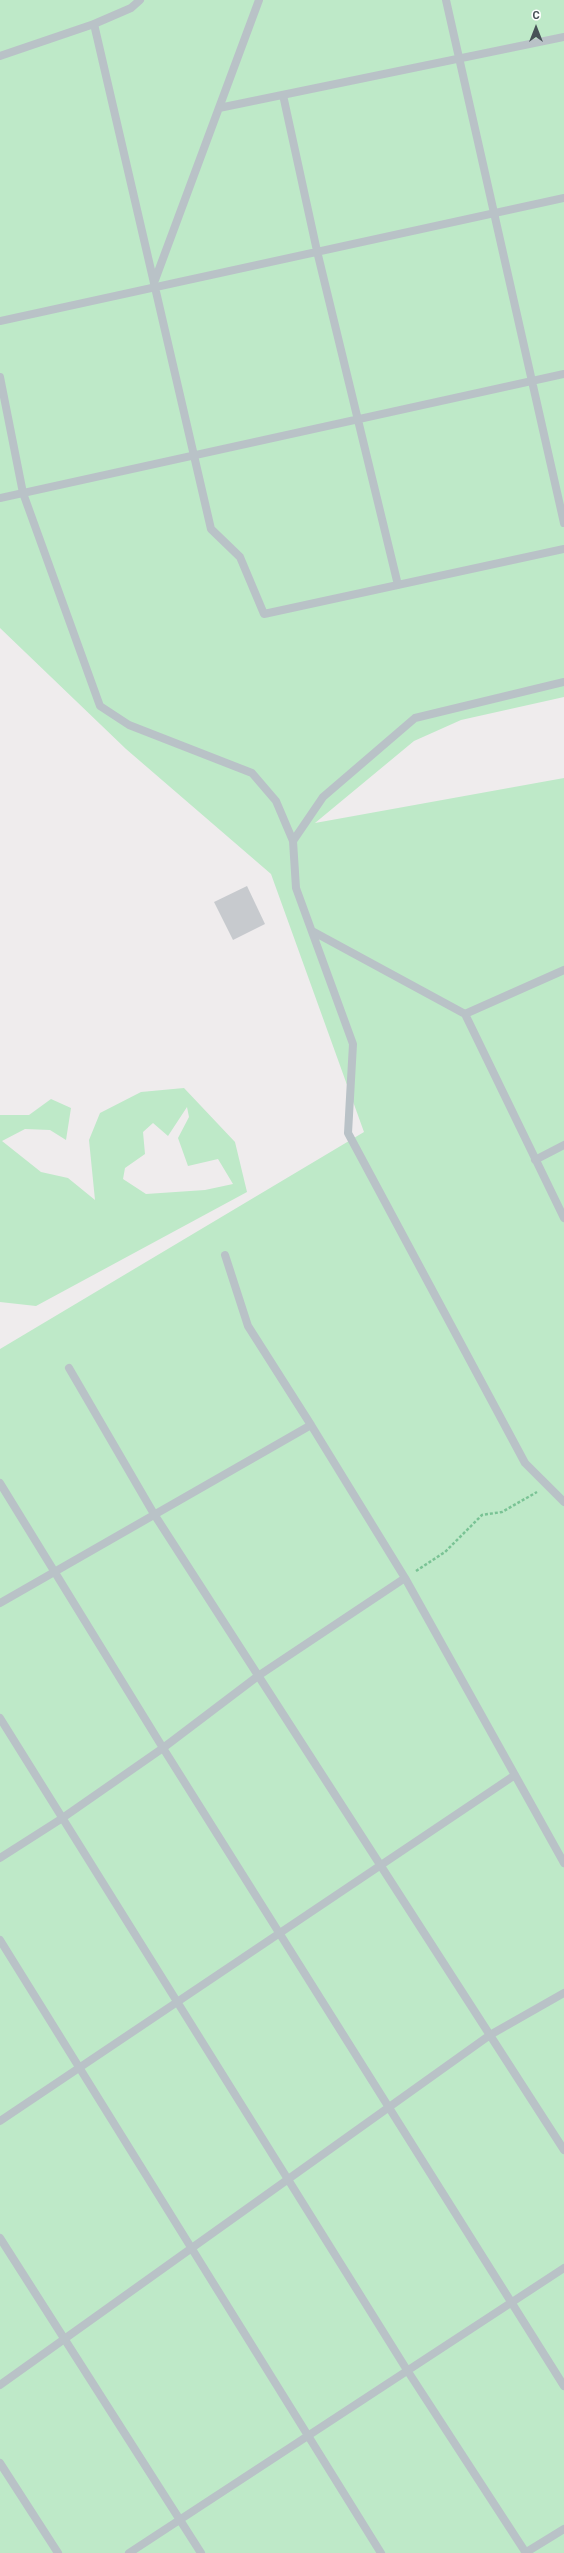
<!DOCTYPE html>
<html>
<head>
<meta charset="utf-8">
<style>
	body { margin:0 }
	#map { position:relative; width:564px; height:2553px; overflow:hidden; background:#efeced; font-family:Roboto,sans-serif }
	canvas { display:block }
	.north { position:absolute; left:516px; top:8px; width:40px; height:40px; -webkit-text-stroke:3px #fff; paint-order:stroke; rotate:0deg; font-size:11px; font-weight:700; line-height:16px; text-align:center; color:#475257 }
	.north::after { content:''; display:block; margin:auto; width:14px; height:18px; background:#475257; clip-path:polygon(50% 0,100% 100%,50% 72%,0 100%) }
</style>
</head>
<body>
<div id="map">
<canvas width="564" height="2553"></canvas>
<div class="north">С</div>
</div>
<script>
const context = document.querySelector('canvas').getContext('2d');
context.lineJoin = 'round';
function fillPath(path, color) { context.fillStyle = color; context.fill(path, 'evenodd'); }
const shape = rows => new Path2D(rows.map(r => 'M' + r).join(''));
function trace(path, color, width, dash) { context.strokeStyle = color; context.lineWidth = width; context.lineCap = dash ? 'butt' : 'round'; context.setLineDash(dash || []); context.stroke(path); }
fillPath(shape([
	[0,0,564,0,564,697,461,720,414,741,315,823,564,778,564,2553,0,2553,0,1349,364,1132,271,874,126,749,0,628],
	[184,1088,235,1142,247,1192,36,1306,0,1302,0,1115,29,1115,51,1099,71,1108,66,1140,50,1130,25,1129,2,1141,41,1172,68,1178,95,1200,89,1140,100,1113,141,1092],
	[187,1107,189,1117,178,1138,188,1166,218,1159,233,1184,205,1190,146,1194,123,1179,125,1168,145,1154,143,1132,153,1123,168,1136]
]), '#bee9c8');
fillPath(shape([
	[247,886,265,924,233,940,214,902]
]), '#c7cace');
trace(shape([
	[416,1571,445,1552,482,1515,502,1512,537,1492]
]), '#7ac395', 2.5, [3, 2]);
trace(shape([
	[446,0,564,523],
	[94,24,211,529,240,557,264,614,564,549],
	[0,56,94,24,131,8,140,0],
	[283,95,317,251,398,585],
	[219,108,564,37],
	[155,280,259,0],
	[0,321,564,198],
	[0,377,23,493,100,706,129,725,252,773,276,801,293,841,296,888,353,1044,348,1133,525,1463,564,1502],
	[0,498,564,374],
	[293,841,323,797,415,718,564,682],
	[312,931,465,1014,564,1218],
	[465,1014,564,970],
	[535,1160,564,1145],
	[225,1255,248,1326,311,1425],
	[69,1368,154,1514,564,2150],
	[0,1483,163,1748,564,2386],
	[0,1603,311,1425,405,1578,564,1863],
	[0,1718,407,2370,526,2553],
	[0,1858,61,1819,163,1748,258,1676,405,1578],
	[0,1940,381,2553],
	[0,2121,515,1775],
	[0,2238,201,2553],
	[0,2385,490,2035,564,1993],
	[0,2463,58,2553],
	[129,2553,564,2268],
	[525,2553,564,2529]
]), '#b9c2c7', 8);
</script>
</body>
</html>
